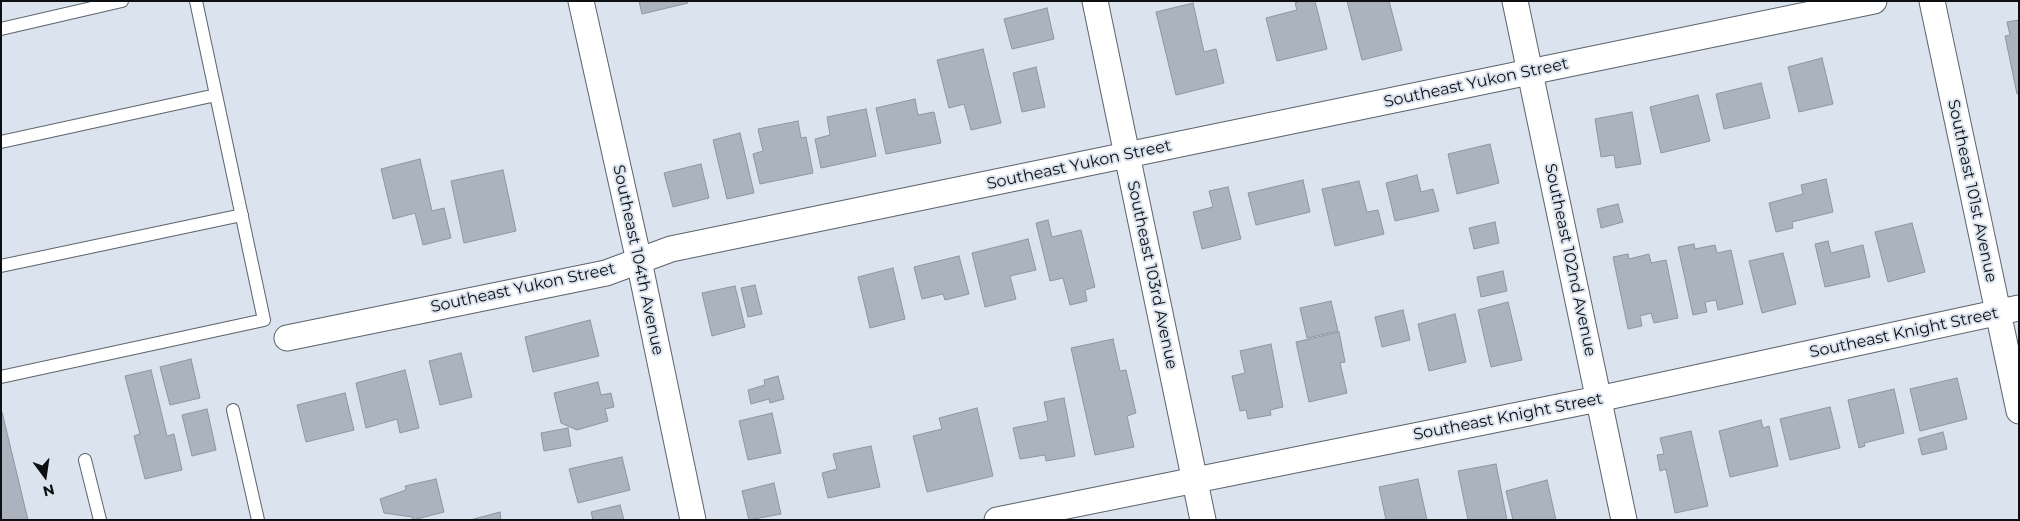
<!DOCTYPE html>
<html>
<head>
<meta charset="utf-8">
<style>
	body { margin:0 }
	#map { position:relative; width:2020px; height:521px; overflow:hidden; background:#dae3ee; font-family:Montserrat,sans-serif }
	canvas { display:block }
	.frame { position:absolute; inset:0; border:2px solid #0d1013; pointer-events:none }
	.north { position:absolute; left:20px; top:451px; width:50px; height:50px; -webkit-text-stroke:4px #dae3ee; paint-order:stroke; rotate:166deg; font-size:14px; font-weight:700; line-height:20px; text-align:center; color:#0d1013 }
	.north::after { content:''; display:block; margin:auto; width:18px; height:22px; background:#0d1013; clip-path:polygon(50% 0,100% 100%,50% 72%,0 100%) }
</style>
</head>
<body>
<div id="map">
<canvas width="2020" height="521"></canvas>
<div class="frame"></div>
<div class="north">N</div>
</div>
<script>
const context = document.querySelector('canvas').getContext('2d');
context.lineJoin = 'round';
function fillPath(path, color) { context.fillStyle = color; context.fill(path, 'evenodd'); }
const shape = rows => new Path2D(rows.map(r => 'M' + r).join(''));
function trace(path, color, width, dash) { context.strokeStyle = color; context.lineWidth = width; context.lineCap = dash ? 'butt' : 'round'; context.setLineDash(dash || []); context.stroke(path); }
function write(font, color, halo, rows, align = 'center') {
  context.font = font + ' Montserrat,sans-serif'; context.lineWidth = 4; context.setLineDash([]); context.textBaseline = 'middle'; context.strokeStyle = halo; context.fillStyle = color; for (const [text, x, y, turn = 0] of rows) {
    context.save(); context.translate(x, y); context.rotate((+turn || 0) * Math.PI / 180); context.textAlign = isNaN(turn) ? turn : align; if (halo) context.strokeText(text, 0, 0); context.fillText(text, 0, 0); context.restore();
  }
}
const building = shape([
	[639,1,687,1,688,3,642,14,639,1],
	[1301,1,1315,1,1327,49,1277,61,1266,18,1297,10,1295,3,1301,1],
	[1347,1,1389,1,1402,50,1362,60,1347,1],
	[1193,3,1204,52,1216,49,1224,83,1176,95,1156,12,1193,3],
	[1047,8,1054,39,1012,49,1004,19,1047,8],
	[2019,20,2019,93,2017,94,2005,36,2010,35,2007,22,2019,20],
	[983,49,1001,123,971,130,964,104,949,108,937,60,983,49],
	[1822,58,1833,104,1799,112,1788,67,1822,58],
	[1036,67,1045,107,1022,112,1013,73,1036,67],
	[1761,83,1770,118,1724,129,1716,94,1761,83],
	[1698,95,1710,141,1661,153,1650,107,1698,95],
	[915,99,918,115,934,112,941,143,886,154,876,108,915,99],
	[866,109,876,156,821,168,815,139,830,135,827,117,866,109],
	[1632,112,1641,164,1616,168,1614,155,1601,157,1595,119,1632,112],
	[798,121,801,138,806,137,813,173,760,184,753,154,763,151,758,129,798,121],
	[740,133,754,193,727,199,713,140,740,133],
	[1490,144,1499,183,1457,194,1448,154,1490,144],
	[420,159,432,211,444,208,451,238,423,245,415,213,393,219,381,169,420,159],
	[701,164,709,198,673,207,664,173,701,164],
	[503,170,516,231,464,243,451,181,503,170],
	[1417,175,1421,192,1433,189,1439,211,1395,221,1386,183,1417,175],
	[1826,179,1833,212,1792,222,1793,228,1776,232,1769,203,1803,194,1801,185,1826,179],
	[1303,180,1310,212,1256,225,1248,193,1303,180],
	[1359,181,1367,212,1378,210,1384,234,1335,246,1322,189,1359,181],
	[1228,187,1241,239,1202,249,1193,212,1213,207,1209,191,1228,187],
	[1618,204,1623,222,1601,228,1597,209,1618,204],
	[1048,220,1052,237,1081,230,1095,287,1085,290,1087,301,1070,305,1063,278,1050,281,1036,223,1048,220],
	[1495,222,1499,243,1474,249,1469,228,1495,222],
	[1912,223,1925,272,1888,282,1875,232,1912,223],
	[1028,239,1036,270,1010,276,1016,299,985,307,972,253,1028,239],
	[1828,241,1831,253,1863,245,1870,277,1825,287,1815,244,1828,241],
	[1694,244,1695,249,1715,245,1717,253,1731,250,1743,304,1718,310,1716,300,1705,302,1707,312,1693,315,1678,247,1694,244],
	[1783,253,1796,304,1762,313,1749,261,1783,253],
	[1628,254,1629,259,1649,254,1651,263,1666,260,1678,318,1654,323,1651,313,1640,316,1642,326,1628,329,1613,257,1628,254],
	[959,256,969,294,945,300,943,294,922,299,914,267,959,256],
	[893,268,905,319,870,328,858,277,893,268],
	[1503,271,1507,291,1481,297,1477,277,1503,271],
	[755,285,762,314,748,317,741,288,755,285],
	[735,286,745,327,712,336,702,293,735,286],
	[1331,301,1338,331,1307,338,1300,308,1331,301],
	[1508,302,1522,360,1491,367,1478,310,1508,302],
	[1403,310,1410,340,1382,347,1375,317,1403,310],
	[1455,314,1466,362,1429,371,1418,324,1455,314],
	[590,320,599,356,533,372,525,337,590,320],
	[1339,332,1345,362,1340,363,1347,393,1309,402,1296,342,1339,332],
	[1113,339,1120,371,1126,370,1136,413,1127,416,1134,447,1095,455,1071,348,1113,339],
	[1271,344,1283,407,1270,410,1271,415,1248,419,1246,410,1240,411,1232,376,1245,373,1240,351,1271,344],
	[461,353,472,397,440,405,429,361,461,353],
	[191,359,200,398,170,405,160,367,191,359],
	[151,370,167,436,174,434,182,470,145,479,134,436,140,434,125,376,151,370],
	[405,370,419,428,400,433,397,419,366,428,356,383,405,370],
	[778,376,784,399,770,403,769,399,751,404,748,390,765,385,764,380,778,376],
	[1957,378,1967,419,1920,431,1910,389,1957,378],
	[598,382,601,395,611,393,614,407,605,409,608,421,577,430,561,423,554,393,598,382],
	[1894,389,1904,433,1864,443,1865,446,1859,448,1848,400,1894,389],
	[345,393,354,430,306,442,297,405,345,393],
	[1064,398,1075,456,1046,461,1045,455,1020,459,1013,428,1048,421,1044,402,1064,398],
	[1830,407,1840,448,1790,460,1780,419,1830,407],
	[977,408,993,476,927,492,913,436,942,429,939,418,977,408],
	[207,409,216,450,192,456,182,415,207,409],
	[1,412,2,412,28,520,1,520,1,412],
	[772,413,781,453,748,460,739,421,772,413],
	[1761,420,1763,428,1769,426,1778,466,1730,477,1719,431,1761,420],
	[568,428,571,446,544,451,541,433,568,428],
	[1691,431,1708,506,1675,513,1666,469,1660,471,1657,455,1664,454,1660,438,1691,431],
	[1943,432,1947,449,1922,455,1918,439,1943,432],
	[871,446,880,487,828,498,822,473,837,469,833,454,871,446],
	[622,457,630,490,578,503,569,469,622,457],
	[1496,464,1507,520,1468,520,1458,471,1496,464],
	[436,479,444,512,413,520,412,517,384,513,380,499,406,490,405,486,436,479],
	[1418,479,1427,520,1386,520,1379,487,1418,479],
	[1547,480,1556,520,1513,520,1506,491,1547,480],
	[774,483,781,514,749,520,742,491,774,483],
	[620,505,624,520,593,520,591,512,620,505],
	[500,512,501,520,470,520,500,512]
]);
fillPath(building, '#abb4be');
trace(building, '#8d96a0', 1);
const service = shape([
	[1,29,122,1],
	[1,142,216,95],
	[1,266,242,215],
	[1,377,264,320,196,1],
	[233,410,258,520],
	[85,460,100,520]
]);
const minor = shape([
	[581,1,639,261,693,520],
	[1095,1,1203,520],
	[1515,1,1624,520],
	[1932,1,2019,411],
	[287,338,606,273,671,249,1874,1],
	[997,520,1598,399,2019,308]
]);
trace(service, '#5b636c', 14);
trace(minor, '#5b636c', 27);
trace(service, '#fff', 12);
trace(minor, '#fff', 25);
write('16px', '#0d1013', '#dae3ee', [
	["Southeast Yukon Street",1476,83,-12],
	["Southeast Yukon Street",1079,165,-12],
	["Southeast 101st Avenue",1972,191,78],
	["Southeast 104th Avenue",638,260,78],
	["Southeast 102nd Avenue",1570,260,78],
	["Southeast 103rd Avenue",1152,275,78],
	["Southeast Yukon Street",523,288,-12],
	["Southeast Knight Street",1904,333,-12],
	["Southeast Knight Street",1508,417,-11]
]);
</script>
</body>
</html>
